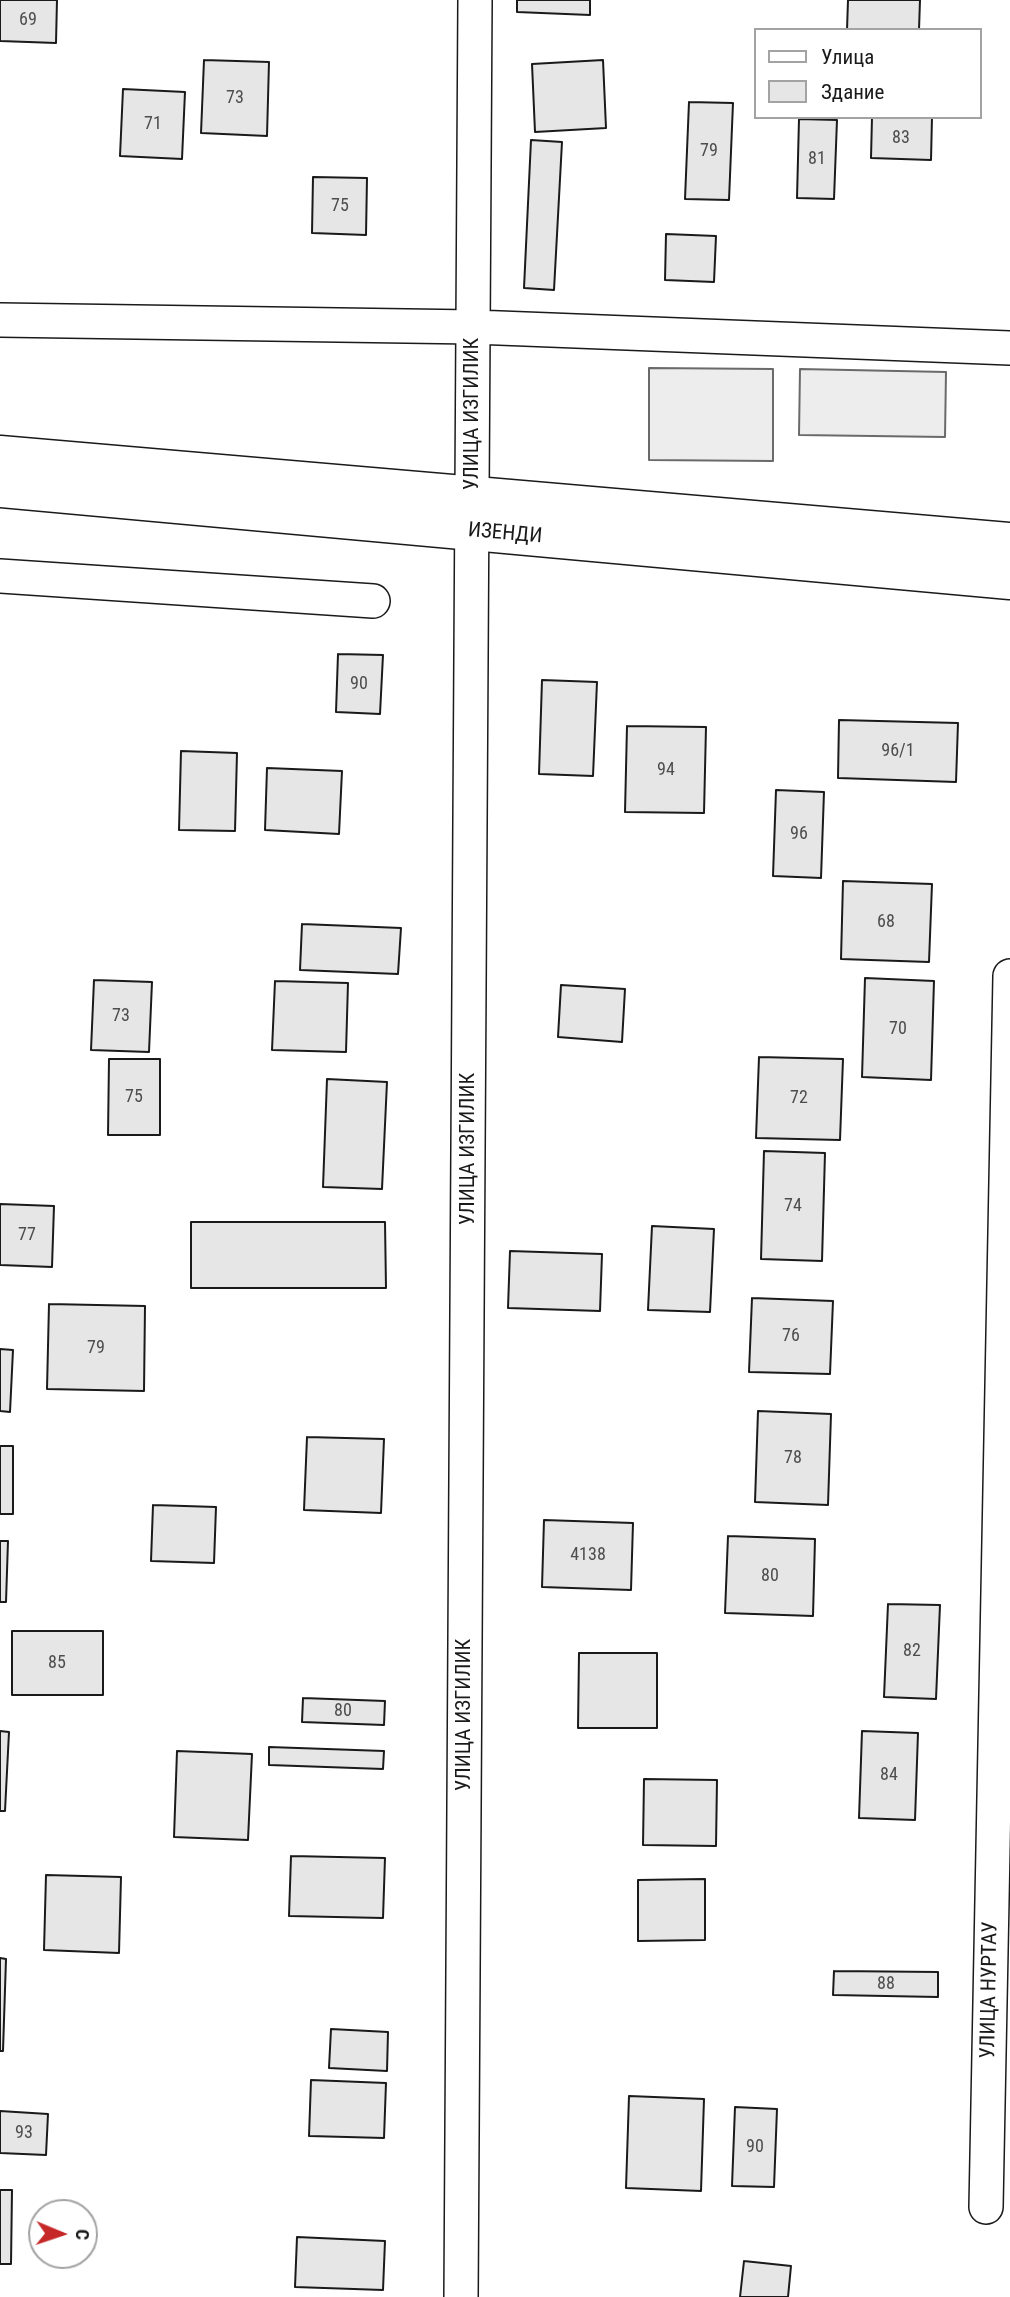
<!DOCTYPE html>
<html>
<head>
<meta charset="utf-8">
<style>
	body { margin:0 }
	#map { position:relative; width:1010px; height:2297px; overflow:hidden; background:#fff; font-family:"Roboto Condensed",sans-serif }
	canvas { display:block }
	.legend { position:absolute; left:754px; top:28px; width:228px; height:91px; box-sizing:border-box; background:#fff; border:2px solid #a3a3a3; margin:0; padding:9px 12px; list-style:none; font-size:21px; color:#1a1a1a }
	.legend li { display:flex; align-items:center; gap:14px; height:35px }
	.legend b { width:35px; border:2px solid #a3a3a3 }
	.north { position:absolute; left:28px; top:2199px; width:70px; height:70px; box-sizing:border-box; background:#fff; border:2px solid #a3a3a3; border-radius:50%; rotate:92deg; font-size:19px; font-weight:700; line-height:28px; text-align:center; color:#1a1a1a }
	.north::after { content:''; display:block; margin:auto; width:24px; height:32px; background:#c62828; clip-path:polygon(50% 0,100% 100%,50% 72%,0 100%) }
</style>
</head>
<body>
<div id="map">
<canvas width="1010" height="2297"></canvas>
<ul class="legend">
<li><b style="height:9px;background:#fff"></b>Улица</li>
<li><b style="height:19px;background:#e6e6e6"></b>Здание</li>
</ul>
<div class="north">С</div>
</div>
<script>
const context = document.querySelector('canvas').getContext('2d');
context.lineJoin = 'round';
function fillPath(path, color) { context.fillStyle = color; context.fill(path, 'evenodd'); }
const shape = rows => new Path2D(rows.map(r => 'M' + r).join(''));
function trace(path, color, width, dash) { context.strokeStyle = color; context.lineWidth = width; context.lineCap = dash ? 'butt' : 'round'; context.setLineDash(dash || []); context.stroke(path); }
function write(font, color, halo, rows, align = 'center') {
  context.font = font + ' "Roboto Condensed",sans-serif'; context.lineWidth = 5; context.setLineDash([]); context.textBaseline = 'middle'; context.strokeStyle = halo; context.fillStyle = color; for (const [text, x, y, turn = 0] of rows) {
    context.save(); context.translate(x, y); context.rotate((+turn || 0) * Math.PI / 180); context.textAlign = isNaN(turn) ? turn : align; if (halo) context.strokeText(text, 0, 0); context.fillText(text, 0, 0); context.restore();
  }
}
const built = shape([
	[649,368,773,369,773,461,649,460,649,368],
	[800,369,946,372,945,437,799,435,800,369]
]);
fillPath(built, '#ededed');
trace(built, '#6a6a6a', 2);
const building = shape([
	[0,0,57,0,56,43,0,41,0,0],
	[517,0,590,0,590,15,517,12,517,0],
	[848,0,920,0,919,30,847,30,848,0],
	[204,60,269,62,267,136,201,133,204,60],
	[603,60,606,128,535,132,532,64,603,60],
	[123,89,185,92,182,159,120,156,123,89],
	[689,102,733,103,729,200,685,199,689,102],
	[872,117,932,117,931,160,871,158,872,117],
	[799,119,837,120,834,199,797,198,799,119],
	[531,140,562,142,554,290,524,288,531,140],
	[313,177,367,178,366,235,312,233,313,177],
	[666,234,716,236,714,282,665,280,666,234],
	[338,654,383,655,380,714,336,712,338,654],
	[542,680,597,682,593,776,539,774,542,680],
	[839,720,958,723,956,782,838,778,839,720],
	[627,726,706,727,704,813,625,812,627,726],
	[181,751,237,753,235,831,179,830,181,751],
	[267,768,342,771,339,834,265,830,267,768],
	[776,790,824,792,821,878,773,876,776,790],
	[843,881,932,884,929,962,841,959,843,881],
	[302,924,401,928,398,974,300,970,302,924],
	[865,978,934,981,931,1080,862,1077,865,978],
	[94,980,152,982,149,1052,91,1050,94,980],
	[275,981,348,983,346,1052,272,1050,275,981],
	[561,985,625,989,622,1042,558,1037,561,985],
	[759,1057,843,1059,840,1140,756,1138,759,1057],
	[109,1059,160,1059,160,1135,108,1135,109,1059],
	[327,1079,387,1082,382,1189,323,1187,327,1079],
	[764,1151,825,1153,822,1261,761,1259,764,1151],
	[0,1204,54,1206,52,1267,0,1265,0,1204],
	[191,1222,385,1222,386,1288,191,1288,191,1222],
	[652,1226,714,1229,710,1312,648,1310,652,1226],
	[510,1251,602,1254,600,1311,508,1308,510,1251],
	[752,1298,833,1301,830,1374,749,1372,752,1298],
	[49,1304,145,1306,144,1391,47,1389,49,1304],
	[0,1349,13,1350,10,1412,0,1411,0,1349],
	[758,1411,831,1414,828,1505,755,1502,758,1411],
	[307,1437,384,1439,381,1513,304,1510,307,1437],
	[0,1446,13,1446,13,1514,0,1514,0,1446],
	[153,1505,216,1507,214,1563,151,1561,153,1505],
	[544,1520,633,1523,631,1590,542,1587,544,1520],
	[728,1536,815,1539,813,1616,725,1613,728,1536],
	[0,1541,8,1541,6,1602,0,1602,0,1541],
	[888,1604,940,1605,936,1699,884,1697,888,1604],
	[12,1631,103,1631,103,1695,12,1695,12,1631],
	[579,1653,657,1653,657,1728,578,1728,579,1653],
	[303,1698,385,1701,384,1725,302,1722,303,1698],
	[0,1731,9,1732,5,1811,0,1811,0,1731],
	[862,1731,918,1733,915,1820,859,1818,862,1731],
	[269,1747,384,1751,383,1769,269,1765,269,1747],
	[177,1751,252,1754,248,1840,174,1837,177,1751],
	[644,1779,717,1780,716,1846,643,1845,644,1779],
	[291,1856,385,1858,383,1918,289,1916,291,1856],
	[46,1875,121,1877,119,1953,44,1950,46,1875],
	[705,1879,705,1940,638,1941,638,1880,705,1879],
	[0,1958,6,1959,3,2051,0,2051,0,1958],
	[834,1971,938,1972,938,1997,833,1995,834,1971],
	[331,2029,388,2032,387,2071,329,2068,331,2029],
	[311,2080,386,2083,384,2138,309,2136,311,2080],
	[629,2096,704,2099,701,2191,626,2188,629,2096],
	[735,2107,777,2109,774,2187,732,2186,735,2107],
	[0,2111,48,2114,46,2155,0,2153,0,2111],
	[0,2190,12,2190,11,2264,0,2264,0,2190],
	[297,2237,385,2241,383,2290,295,2287,297,2237],
	[744,2261,791,2266,788,2297,740,2297,744,2261]
]);
fillPath(building, '#e6e6e6');
trace(building, '#1a1a1a', 2);
const minor = shape([
	[0,320,474,327,1010,348],
	[0,576,373,601],
	[986,2207,1010,976],
	[461,2297,475,0]
]);
const tertiary = shape([
	[0,455,1010,542],
	[0,488,1010,580]
]);
trace(minor, '#1a1a1a', 36);
trace(tertiary, '#1a1a1a', 41);
trace(minor, '#fff', 33);
trace(tertiary, '#fff', 38);
write('18px', '#4d4d4d', null, [
	["69",28,20],
	["73",235,98],
	["71",153,124],
	["83",901,138],
	["79",709,151],
	["81",817,159],
	["75",340,206],
	["90",359,684],
	["96/1",898,751],
	["94",666,770],
	["96",799,834],
	["68",886,922],
	["73",121,1016],
	["70",898,1029],
	["75",134,1097],
	["72",799,1098],
	["74",793,1206],
	["77",27,1235],
	["76",791,1336],
	["79",96,1348],
	["78",793,1458],
	["4138",588,1555],
	["80",770,1576],
	["82",912,1651],
	["85",57,1663],
	["80",343,1711],
	["84",889,1775],
	["88",886,1984],
	["93",24,2133],
	["90",755,2147]
]);
write('21px', '#1a1a1a', '#fff', [
	["УЛИЦА ИЗГИЛИК",473,414,-90],
	["ИЗЕНДИ",505,534,5],
	["УЛИЦА ИЗГИЛИК",469,1149,-90],
	["УЛИЦА ИЗГИЛИК",465,1715,-90],
	["УЛИЦА НУРТАУ",990,1990,-89]
]);
</script>
</body>
</html>
